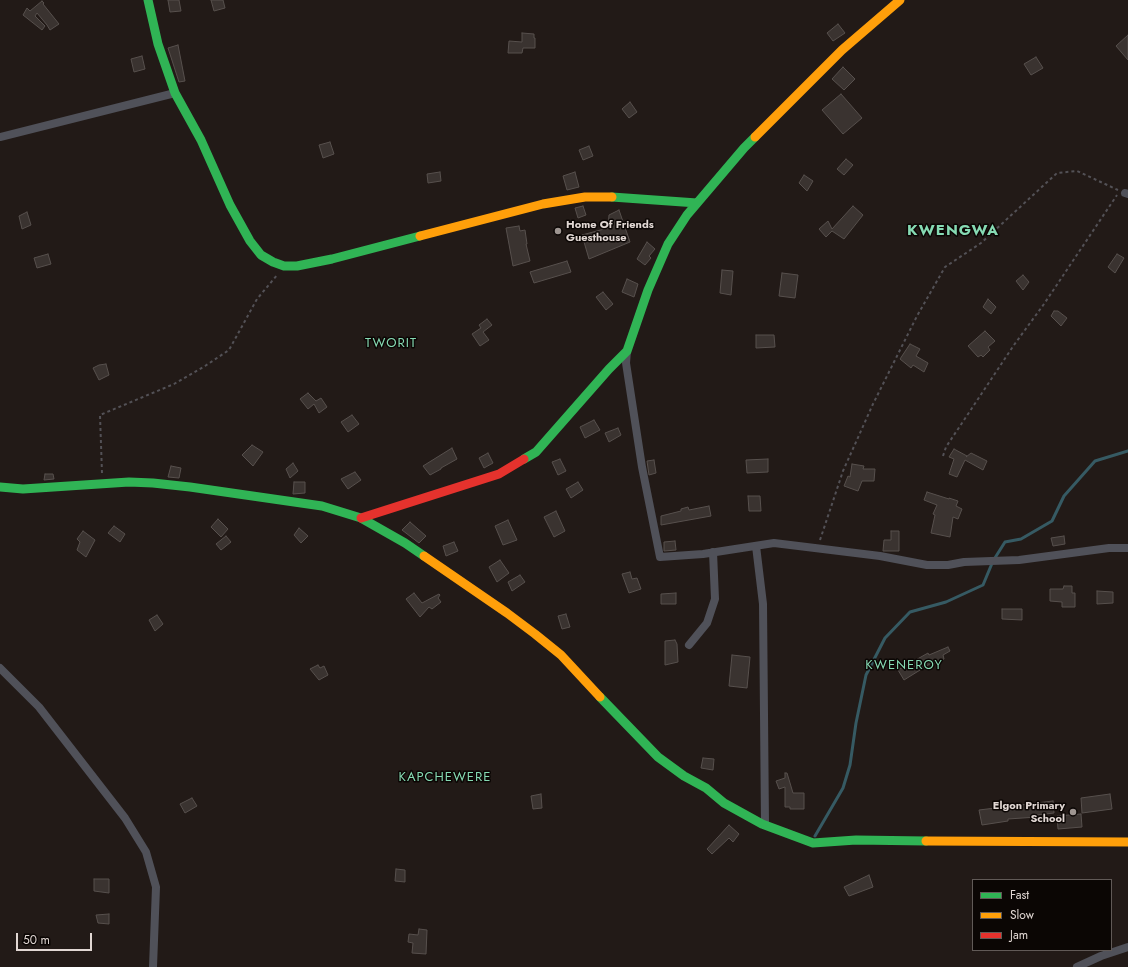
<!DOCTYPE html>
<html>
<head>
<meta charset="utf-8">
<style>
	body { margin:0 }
	#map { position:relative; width:1128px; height:967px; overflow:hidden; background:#221a17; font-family:Jost,sans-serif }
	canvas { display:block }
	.legend { position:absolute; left:972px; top:879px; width:140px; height:72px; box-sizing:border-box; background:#0b0604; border:1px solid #615a57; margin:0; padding:5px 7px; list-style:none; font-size:12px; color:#e1d7d3 }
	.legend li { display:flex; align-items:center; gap:8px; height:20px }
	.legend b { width:20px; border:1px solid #615a57 }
	.scale { position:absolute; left:16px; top:933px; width:76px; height:18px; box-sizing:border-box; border:2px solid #e1d7d3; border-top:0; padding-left:5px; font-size:12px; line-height:14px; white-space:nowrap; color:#e1d7d3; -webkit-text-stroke:3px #0b0604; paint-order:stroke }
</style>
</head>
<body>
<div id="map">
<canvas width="1128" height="967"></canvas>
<ul class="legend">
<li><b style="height:5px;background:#30b455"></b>Fast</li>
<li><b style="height:5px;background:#ff9f0a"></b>Slow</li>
<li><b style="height:5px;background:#e5322d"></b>Jam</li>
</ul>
<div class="scale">50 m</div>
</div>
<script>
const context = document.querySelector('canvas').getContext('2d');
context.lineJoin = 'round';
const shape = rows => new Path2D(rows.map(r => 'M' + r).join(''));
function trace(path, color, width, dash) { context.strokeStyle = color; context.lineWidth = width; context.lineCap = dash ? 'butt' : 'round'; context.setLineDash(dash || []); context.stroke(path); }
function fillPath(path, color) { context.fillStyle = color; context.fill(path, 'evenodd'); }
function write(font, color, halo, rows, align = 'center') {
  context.font = font + ' Jost,sans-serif'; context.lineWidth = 3; context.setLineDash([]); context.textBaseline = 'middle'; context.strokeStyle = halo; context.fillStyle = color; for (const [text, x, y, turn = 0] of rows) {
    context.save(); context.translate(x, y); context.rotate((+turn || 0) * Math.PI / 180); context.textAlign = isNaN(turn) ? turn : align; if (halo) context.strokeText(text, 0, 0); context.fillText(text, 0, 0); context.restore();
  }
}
trace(shape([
	[815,836,843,788,850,765,856,723,866,675,885,638,910,612,946,602,983,585,993,561,1005,542,1021,539,1052,521,1064,496,1095,461,1128,451]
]), '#365a63', 3);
const building = shape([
	[168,0,179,0,181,11,170,12,168,0],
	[211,0,223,0,225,8,214,11,211,0],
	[42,1,44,3,43,4,59,24,50,30,47,25,37,13,35,16,45,26,42,30,23,15,27,8,30,11,42,1],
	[838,24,845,33,833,41,827,33,838,24],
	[522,33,534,34,534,38,535,38,535,48,523,48,522,53,508,53,509,41,522,42,522,33],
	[1128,35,1128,60,1116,46,1128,35],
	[178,45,185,81,179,82,168,48,178,45],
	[142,56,145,69,134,72,131,59,142,56],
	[1036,57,1043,68,1031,75,1024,64,1036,57],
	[843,67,855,79,844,90,832,79,843,67],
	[841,94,862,118,843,134,822,110,841,94],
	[630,102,637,112,629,118,622,109,630,102],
	[330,142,334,154,323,158,319,145,330,142],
	[589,146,593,156,583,160,579,150,589,146],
	[846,159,853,165,844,175,837,169,846,159],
	[440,172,441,181,428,183,427,174,440,172],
	[575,172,579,187,567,190,563,176,575,172],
	[804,175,813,181,807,191,799,183,804,175],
	[583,206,586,215,578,218,575,208,583,206],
	[853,206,863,215,844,239,832,231,826,237,819,229,828,221,832,229,853,206],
	[619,210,630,242,589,259,582,235,608,228,609,215,619,210],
	[27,212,31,225,22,229,19,216,27,212],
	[519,226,520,231,525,230,527,244,526,244,530,261,513,266,506,228,519,226],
	[647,242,655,249,649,256,651,258,645,265,637,259,647,242],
	[48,254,51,264,37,268,34,258,48,254],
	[1117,254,1124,258,1115,273,1108,267,1117,254],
	[567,261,571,272,534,283,530,272,567,261],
	[722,270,733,271,731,295,720,293,722,270],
	[782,273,798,275,795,298,779,296,782,273],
	[1023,275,1029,282,1023,290,1016,281,1023,275],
	[627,279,638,284,634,297,622,292,627,279],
	[603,292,613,304,606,310,596,297,603,292],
	[988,299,996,307,991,314,983,307,988,299],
	[1054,311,1058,311,1067,318,1061,326,1051,316,1054,311],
	[487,319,492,325,483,332,489,340,480,346,472,334,481,328,479,325,487,319],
	[985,331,995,341,988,347,990,350,983,357,981,355,978,357,968,346,985,331],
	[756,335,774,335,775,347,756,348,756,335],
	[910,344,920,349,916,356,928,363,924,372,913,365,911,368,900,359,910,344],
	[106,364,109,375,99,380,93,368,99,365,106,364],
	[308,393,316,401,321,398,327,407,319,413,314,404,308,409,300,399,308,393],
	[352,415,359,424,348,432,341,422,352,415],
	[594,420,600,430,585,438,580,427,594,420],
	[618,428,621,435,609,442,605,433,618,428],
	[252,445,263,452,253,466,242,455,252,445],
	[452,448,457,459,441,468,441,469,430,475,423,466,452,448],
	[954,449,967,456,966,457,971,453,987,461,983,470,965,460,957,477,949,474,954,459,949,457,954,449],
	[488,453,493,463,484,468,479,458,488,453],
	[560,459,566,471,558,475,552,462,560,459],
	[768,459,768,472,747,473,746,460,768,459],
	[654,460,656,473,649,475,647,461,654,460],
	[293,463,298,471,290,478,286,469,293,463],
	[852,464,864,466,863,469,875,469,874,481,862,481,858,491,844,486,848,476,850,477,852,464],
	[171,466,181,468,179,478,168,477,171,466],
	[355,472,361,480,348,489,341,479,355,472],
	[45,474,53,474,54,479,44,480,45,474],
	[294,482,305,482,305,493,293,494,294,482],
	[578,482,583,490,571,498,566,489,578,482],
	[927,492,949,499,949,498,958,501,956,506,962,509,958,519,953,517,950,537,931,533,935,515,933,514,937,505,924,500,927,492],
	[748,496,760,496,761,511,749,511,748,496],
	[709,506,711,516,661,525,661,516,681,511,681,509,688,507,689,510,709,506],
	[556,511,565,531,554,537,544,517,556,511],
	[218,519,228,529,221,537,211,527,218,519],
	[508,520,517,540,503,545,495,526,508,520],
	[410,522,426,536,419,543,402,530,410,522],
	[114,526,125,534,120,542,108,533,114,526],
	[299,528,308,536,301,543,294,535,299,528],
	[83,531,95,540,86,557,77,550,80,542,77,539,83,531],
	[891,531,899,531,899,551,883,551,884,540,891,540,891,531],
	[226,536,231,542,221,550,216,544,226,536],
	[1064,536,1065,544,1053,546,1051,538,1064,536],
	[675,541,676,550,664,551,664,542,675,541],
	[454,542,458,551,446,556,443,546,454,542],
	[500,560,509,573,497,582,489,567,500,560],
	[630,572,632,579,637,578,641,589,629,593,622,574,630,572],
	[520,575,525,582,512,591,508,582,520,575],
	[1064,586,1072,586,1072,593,1075,593,1075,607,1062,607,1062,602,1050,601,1050,589,1063,589,1064,586],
	[1097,591,1113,592,1113,603,1097,604,1097,591],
	[414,593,422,603,439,594,440,595,438,598,441,602,432,609,429,607,420,617,406,599,414,593],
	[676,593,676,604,661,604,661,594,676,593],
	[1002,609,1022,609,1022,620,1002,619,1002,609],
	[566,614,570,627,562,629,558,616,566,614],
	[157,615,163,624,155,631,149,620,157,615],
	[675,640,677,644,678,662,665,665,665,641,675,640],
	[948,647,950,651,943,655,944,659,934,664,933,662,904,680,898,670,928,653,929,655,948,647],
	[732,655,750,657,747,688,729,686,732,655],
	[318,665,320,668,324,666,328,675,319,680,310,669,318,665],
	[703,758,714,759,713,770,701,768,703,758],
	[785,773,787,773,793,793,804,793,804,809,790,809,790,807,785,807,785,787,779,789,776,781,785,778,785,773],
	[541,794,542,808,533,809,531,796,541,794],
	[1110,794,1112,809,1082,813,1081,798,1110,794],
	[192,798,197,806,185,813,180,804,192,798],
	[1053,801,1054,813,1037,815,1037,817,1008,819,1008,821,982,825,979,810,1053,801],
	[1081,814,1082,827,1058,829,1057,816,1081,814],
	[729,825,739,834,733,842,729,838,712,854,707,849,729,825],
	[396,869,405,870,405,882,395,881,396,869],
	[869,875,873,887,849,896,844,887,869,875],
	[94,879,109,879,109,893,94,891,94,879],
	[109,914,109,924,98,923,96,915,109,914],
	[419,929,427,930,426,954,412,953,413,943,408,942,409,934,418,935,419,929]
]);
fillPath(building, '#3a3330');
trace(building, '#57504d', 1);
trace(shape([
	[943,456,946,447,1014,345,1044,304,1117,195],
	[102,473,100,415,174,384,205,366,229,350,257,299,278,274],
	[820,540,843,471,873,404,917,316,945,267,981,243,1057,173,1077,171,1118,190]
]), '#535156', 2, [3, 3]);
trace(shape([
	[0,137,175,93],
	[1125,193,1128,194],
	[627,351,626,363,642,467,660,557,703,554,774,543,880,556,927,565,948,565,964,562,1019,560,1109,548,1128,548],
	[756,546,763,604,765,825],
	[689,645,707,623,715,599,713,552],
	[0,668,39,707,125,818,146,852,156,887,153,967],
	[1077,967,1101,956,1128,947]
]), '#505159', 8);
trace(shape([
	[148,0,158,44,175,93,201,140,230,205,250,241,261,255,273,262,284,266,297,266,332,259,420,236],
	[612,197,697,203],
	[524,459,536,452,609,369,627,351,648,290,668,244,687,215,744,148,755,137],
	[0,487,23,489,129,482,153,483,190,487,322,506,361,518,405,543,424,556],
	[600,697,658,757,684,776,706,788,724,803,762,824,813,843,856,840,926,841]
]), '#30b455', 9);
trace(shape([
	[755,137,842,50,900,0],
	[420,236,543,204,585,197,612,197],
	[424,556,507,613,535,634,561,655,600,697],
	[926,841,1128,842]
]), '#ff9f0a', 9);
trace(shape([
	[361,518,499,474,524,459]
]), '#e5322d', 9);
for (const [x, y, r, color] of [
	[558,231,4,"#9e9591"],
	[1073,812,4,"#9e9591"]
]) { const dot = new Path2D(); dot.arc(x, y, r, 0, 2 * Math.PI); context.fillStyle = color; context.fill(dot); trace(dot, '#0b0604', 1.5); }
write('bold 11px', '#e1d7d3', '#0b0604', [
	["Home Of Friends",566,225],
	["Guesthouse",566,238],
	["Elgon Primary",1065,806,"right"],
	["School",1065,819,"right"]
], 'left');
context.letterSpacing = '1px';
write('13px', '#86dab3', '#0b0604', [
	["TWORIT",391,344],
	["KWENEROY",904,666],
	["KAPCHEWERE",445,778]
]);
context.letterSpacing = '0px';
context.letterSpacing = '1px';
write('bold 15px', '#86dab3', '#0b0604', [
	["KWENGWA",953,231]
]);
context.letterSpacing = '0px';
</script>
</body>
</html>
